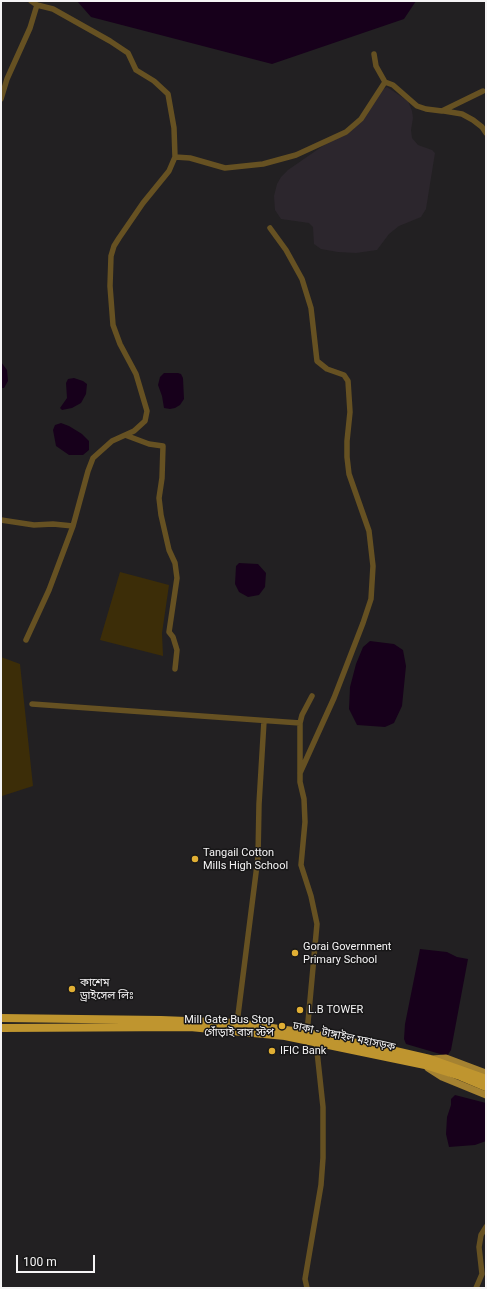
<!DOCTYPE html>
<html>
<head>
<meta charset="utf-8">
<style>
	body { margin:0 }
	#map { position:relative; width:487px; height:1289px; overflow:hidden; background:#222022; font-family:Roboto,sans-serif }
	canvas { display:block }
	.frame { position:absolute; inset:0; border:2px solid #f5f4f5; pointer-events:none }
	.scale { position:absolute; left:16px; top:1255px; width:79px; height:18px; box-sizing:border-box; border:2px solid #f5f4f5; border-top:0; padding-left:5px; font-size:12px; line-height:14px; white-space:nowrap; color:#f5f4f5; -webkit-text-stroke:3px #181718; paint-order:stroke }
</style>
</head>
<body>
<div id="map">
<canvas width="487" height="1289"></canvas>
<div class="frame"></div>
<div class="scale">100 m</div>
</div>
<script>
const context = document.querySelector('canvas').getContext('2d');
context.lineJoin = 'round';
function fillPath(path, color) { context.fillStyle = color; context.fill(path, 'evenodd'); }
const shape = rows => new Path2D(rows.map(r => 'M' + r).join(''));
function trace(path, color, width, dash) { context.strokeStyle = color; context.lineWidth = width; context.lineCap = dash ? 'butt' : 'round'; context.setLineDash(dash || []); context.stroke(path); }
function write(font, color, halo, rows, align = 'center') {
  context.font = font + ' Roboto,"Noto Sans Bengali",sans-serif'; context.lineWidth = 3; context.setLineDash([]); context.textBaseline = 'middle'; context.strokeStyle = halo; context.fillStyle = color; for (const [text, x, y, turn = 0] of rows) {
    context.save(); context.translate(x, y); context.rotate((+turn || 0) * Math.PI / 180); context.textAlign = isNaN(turn) ? turn : align; if (halo) context.strokeText(text, 0, 0); context.fillText(text, 0, 0); context.restore();
  }
}
fillPath(shape([
	[387,87,408,101,412,111,413,118,411,130,412,138,418,145,432,150,435,153,426,209,421,217,399,226,389,234,377,250,356,253,338,252,321,249,314,244,313,227,309,223,281,219,275,210,274,196,277,184,281,177,288,170,327,143,351,129,381,90]
]), '#2c262d');
fillPath(shape([
	[120,572,169,585,162,633,163,656,100,640],
	[1,657,20,664,33,786,2,796,1,793]
]), '#3c2d08');
fillPath(shape([
	[77,1,416,1,404,19,272,64,91,17],
	[1,362,7,370,8,381,4,388,1,388],
	[164,373,178,373,181,374,183,378,184,399,180,405,175,408,170,409,164,408,162,396,158,385,160,377],
	[74,378,83,381,87,384,86,394,81,403,72,408,62,410,60,408,67,398,66,383,68,379],
	[61,423,69,426,82,434,89,441,89,450,83,455,69,455,56,446,53,430,55,425],
	[239,563,258,564,266,573,265,587,259,595,248,597,239,592,235,584,236,566],
	[370,641,394,644,403,650,406,666,402,706,394,723,385,727,357,725,349,709,350,687,356,664,363,647],
	[420,949,447,952,457,957,468,959,451,1050,447,1056,406,1044,404,1039,405,1024],
	[455,1095,486,1103,486,1141,475,1145,449,1147,446,1134,447,1117,451,1105,451,1099]
]), '#17001b');
trace(shape([
	[374,54,376,66,385,82],
	[1,99,7,79,30,28,37,5],
	[444,111,462,114,473,120,482,127,486,133],
	[175,157,190,158,225,168,263,164,296,155,346,132,361,119,385,82,393,85,417,106,426,109,442,111,483,91],
	[270,228,286,250,302,279,311,308,317,361,327,369,344,375,348,381,350,412,347,441,347,457,349,474,369,531,373,566,371,599,363,623,334,698,300,773],
	[125,435,149,444,163,446,162,478,159,498,161,515,169,550,175,563,177,578,169,632,173,637,177,650,175,669],
	[1,520,34,525,53,524,73,526],
	[26,640,49,590,73,526,88,471,93,458,112,441,134,431,145,421,147,411,136,374,120,344,113,325,110,286,111,256,114,246,119,238,143,203,169,171,175,157,174,128,168,94,154,81,136,70,128,53,110,41,53,9,37,5,31,1],
	[32,704,300,723],
	[237,1023,258,857,259,804,264,721],
	[307,1033,317,924,311,896,301,865,305,822,304,799,300,782,300,723,302,715,312,696],
	[307,1288,305,1279,321,1185,323,1158,323,1107,316,1042],
	[476,1288,482,1274,479,1247,481,1235,486,1227]
]), '#665122', 5.5);
trace(shape([
	[432,1059,446,1058,486,1073],
	[428,1068,442,1077,486,1095]
]), '#a58231', 7);
trace(shape([
	[1,1018,161,1020,237,1023,307,1033,391,1050,430,1059,486,1079],
	[1,1028,190,1027,285,1036,425,1065,460,1076,486,1087]
]), '#bf952f', 8);
for (const [x, y, r, color] of [
	[195,859,4,"#e1af34"],
	[295,953,4,"#e1af34"],
	[72,989,4,"#e1af34"],
	[300,1010,4,"#e1af34"],
	[282,1026,4,"#e1af34"],
	[272,1051,4,"#e1af34"]
]) { const dot = new Path2D(); dot.arc(x, y, r, 0, 2 * Math.PI); context.fillStyle = color; context.fill(dot); trace(dot, '#181718', 1.5); }
write('11px', '#f5f4f5', '#181718', [
	["Tangail Cotton",203,853],
	["Mills High School",203,866],
	["Gorai Government",303,947],
	["Primary School",303,960],
	["কাশেম",80,983],
	["ড্রাইসেল লিঃ",80,996],
	["L.B TOWER",308,1010],
	["Mill Gate Bus Stop",274,1020,"right"],
	["গোঁড়াই বাস স্টপ",274,1033,"right"],
	["IFIC Bank",280,1051]
], 'left');
write('11px', '#f5f4f5', '#181718', [
	["ঢাকা - টাঙ্গাইল মহাসড়ক",344,1037,12]
]);
</script>
</body>
</html>
